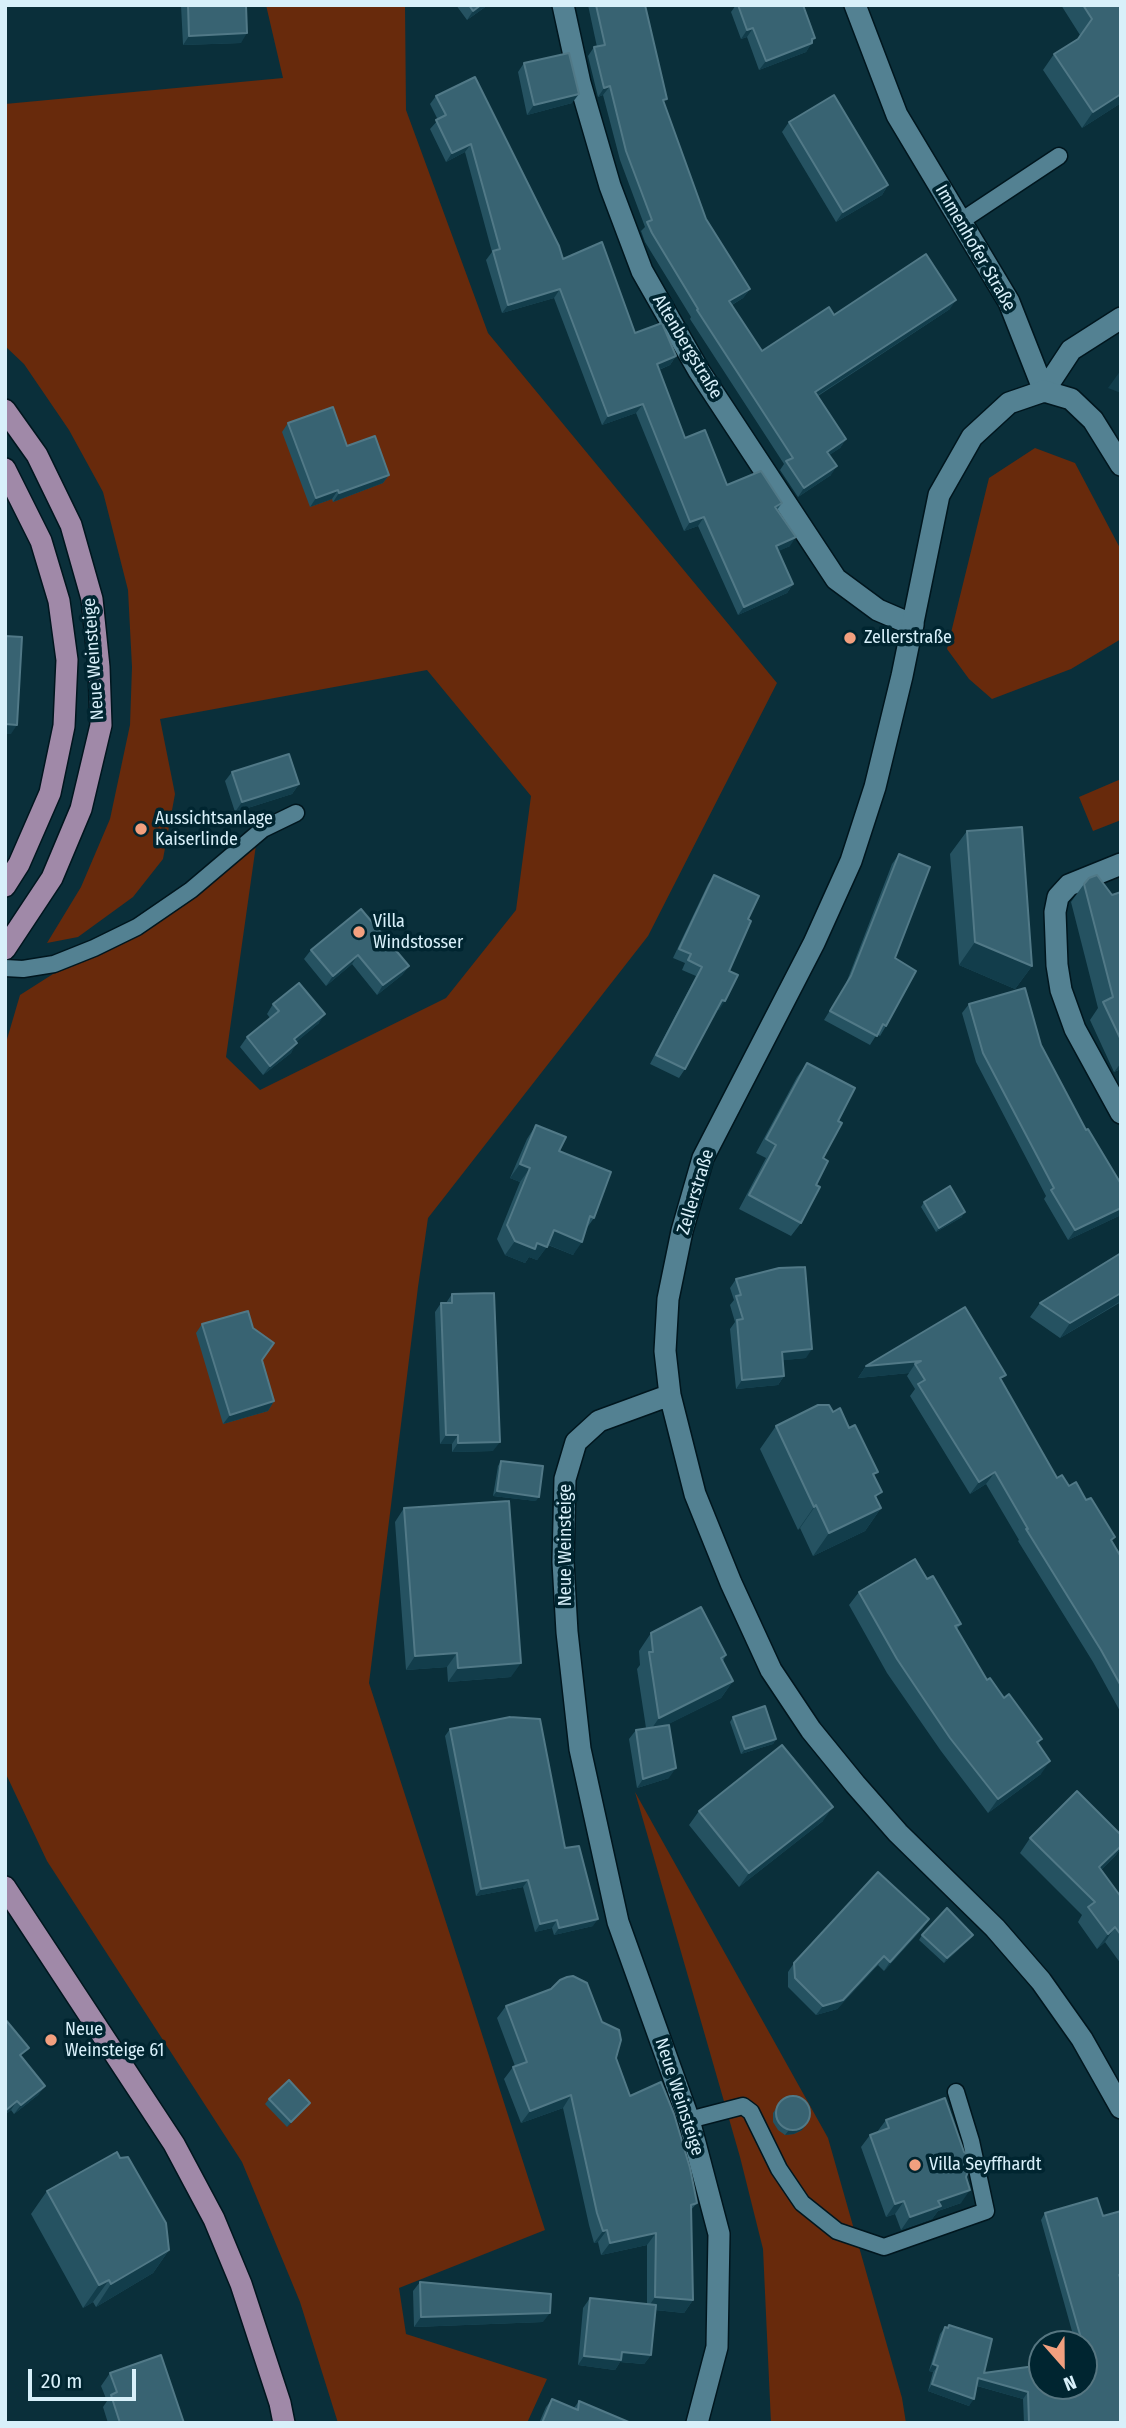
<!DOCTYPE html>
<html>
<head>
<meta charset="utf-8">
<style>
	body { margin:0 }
	#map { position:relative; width:1126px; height:2428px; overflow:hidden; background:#0a2f3a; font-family:"Fira Sans Condensed",sans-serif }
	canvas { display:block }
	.frame { position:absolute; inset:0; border:7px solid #d8f0fa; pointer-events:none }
	.north { position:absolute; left:1028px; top:2330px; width:70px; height:70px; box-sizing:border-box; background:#002530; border:2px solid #567681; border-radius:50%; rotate:159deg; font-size:19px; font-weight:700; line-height:28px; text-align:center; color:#d8f0fa }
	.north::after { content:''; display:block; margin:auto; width:24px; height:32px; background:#f2a07f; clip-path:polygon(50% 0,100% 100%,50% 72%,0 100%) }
	.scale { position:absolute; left:28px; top:2369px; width:108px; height:32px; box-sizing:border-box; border:4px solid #d8f0fa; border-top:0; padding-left:9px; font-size:21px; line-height:24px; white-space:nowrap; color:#d8f0fa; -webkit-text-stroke:5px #002530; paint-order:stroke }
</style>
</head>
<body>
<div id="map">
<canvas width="1126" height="2428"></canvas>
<div class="frame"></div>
<div class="north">N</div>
<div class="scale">20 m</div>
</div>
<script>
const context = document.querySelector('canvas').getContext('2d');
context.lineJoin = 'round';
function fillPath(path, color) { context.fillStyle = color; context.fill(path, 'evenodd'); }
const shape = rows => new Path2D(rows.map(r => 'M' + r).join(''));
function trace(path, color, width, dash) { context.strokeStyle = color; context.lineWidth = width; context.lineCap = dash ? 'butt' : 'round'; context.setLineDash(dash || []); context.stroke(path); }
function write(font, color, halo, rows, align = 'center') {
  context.font = font + ' "Fira Sans Condensed",sans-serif'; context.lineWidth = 7; context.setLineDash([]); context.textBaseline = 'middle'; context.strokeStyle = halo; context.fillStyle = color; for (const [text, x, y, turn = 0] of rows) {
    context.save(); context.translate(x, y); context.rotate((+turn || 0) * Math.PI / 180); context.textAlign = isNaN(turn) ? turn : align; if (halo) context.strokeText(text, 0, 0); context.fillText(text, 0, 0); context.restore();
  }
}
fillPath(shape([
	[266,5,405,5,406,110,488,333,777,683,648,936,428,1218,418,1287,369,1683,545,2230,399,2288,406,2334,547,2379,527,2423,338,2423,300,2302,242,2162,47,1861,5,1772,5,1046,20,995,256,845,226,1057,260,1090,446,998,516,910,531,796,427,670,160,719,175,794,163,859,133,897,78,937,47,943,81,887,110,819,130,725,132,667,128,590,103,492,69,430,24,364,5,346,5,104,283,78],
	[1035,448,1075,463,1121,550,1121,639,1071,669,992,699,969,679,947,649,989,478],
	[1121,779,1121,820,1093,831,1079,797],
	[635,1792,828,2138,902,2398,906,2423,771,2423,763,2249,740,2157]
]), '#682a0c');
const lane = shape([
	[961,221,1059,156],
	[5,968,23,969,54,964,94,948,137,927,191,890,263,829,296,813],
	[689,2120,743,2106,751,2112,779,2169,802,2203,837,2231,884,2247,986,2211,971,2141,956,2092]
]);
const street = shape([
	[563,5,580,83,610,186,642,271,699,371,836,579,878,610,913,625],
	[855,5,897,115,1009,302,1044,391],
	[1044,391,1071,350,1121,318],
	[1121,864,1069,885,1058,897,1055,912,1057,965,1061,990,1075,1029,1121,1113]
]);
const secondary = shape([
	[1121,465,1093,420,1071,399,1044,391,1009,403,972,437,939,495,902,676,875,787,851,861,814,943,703,1158,682,1231,668,1299,665,1351,670,1395,695,1494,731,1583,771,1670,811,1730,855,1784,898,1833,995,1928,1041,1981,1082,2039,1121,2108],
	[670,1395,599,1421,576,1442,565,1479,563,1562,567,1632,580,1749,618,1922,689,2120,719,2234,717,2347,697,2423]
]);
const primary = shape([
	[5,410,37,455,71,525,92,599,99,667,101,725,81,809,52,878,5,949],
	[5,469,41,541,59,601,67,660,64,726,50,793,19,864,5,886],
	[5,1887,174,2144,214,2219,241,2284,280,2403,284,2423]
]);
trace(lane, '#00161e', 19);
trace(street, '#00161e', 24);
trace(secondary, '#00161e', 24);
trace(primary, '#00161e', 24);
trace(lane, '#538192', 16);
trace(street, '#538192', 21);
trace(secondary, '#538192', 21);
trace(primary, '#a089a8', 21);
fillPath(shape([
	[181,5,246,5,241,43,183,45],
	[456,5,488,5,467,20],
	[588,5,645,5,664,103,706,219,750,289,743,298,732,305,762,351,834,315,950,309,818,396,846,439,840,448,829,455,831,475,798,497,780,470,784,464,690,319,691,317,645,242,641,231,645,227,620,160,603,95,598,97,588,56,594,47,597,47],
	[736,5,803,5,812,42,806,52,759,70,747,37,741,39,731,12],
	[1061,5,1121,5,1121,103,1082,128,1043,70,1054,54,1078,39,1080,35],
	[524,63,572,103,527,115,518,72],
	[436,96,563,259,635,333,676,356,670,365,659,370,685,438,727,485,782,503,777,510,790,546,778,551,793,584,787,593,738,615,698,526,684,531,636,413,602,425,554,298,502,313,486,260,492,252,465,152,446,162,430,129,438,120,430,104],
	[789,122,888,185,882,195,836,222,782,132],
	[288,423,389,475,383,483,333,502,332,499,310,507,282,432],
	[232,772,299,784,292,794,235,812,225,781],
	[967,831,1032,966,1015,989,959,965,950,854],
	[899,854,895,958,886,1026,880,1036,877,1034,870,1045,824,1020,845,986,892,864],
	[714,875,748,919,729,971,719,1010,717,1009,685,1069,679,1078,650,1064,696,976,682,970,685,963,673,958,708,884],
	[1084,884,1112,895,1121,892,1121,1069,1114,1072,1090,1020,1098,1008,1071,902],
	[361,909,409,966,402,975,377,995,352,964,326,986,304,959,311,950],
	[273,1004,319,1023,296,1042,291,1053,263,1075,240,1047,247,1037,270,1018,267,1014],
	[969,1004,1041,1045,1086,1130,1121,1184,1121,1215,1068,1240,1044,1199,1046,1196,976,1062,962,1013],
	[807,1063,838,1121,823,1158,801,1223,791,1236,739,1209,766,1158,756,1153,797,1077],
	[536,1125,559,1151,594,1218,586,1229,573,1255,548,1245,537,1260,529,1257,525,1263,505,1255,497,1239,520,1182,510,1178,527,1139],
	[924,1202,962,1217,936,1232,921,1207],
	[1121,1253,1121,1302,1060,1338,1030,1317,1040,1303],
	[736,1279,806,1358,783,1360,784,1376,778,1385,736,1389,730,1329,735,1322,730,1305,734,1300,730,1288],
	[452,1294,493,1451,452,1452,452,1444,440,1444,435,1312,441,1303,446,1303],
	[965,1307,1001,1381,1057,1478,1069,1486,1112,1541,1121,1557,1121,1713,1093,1662,1018,1541,1019,1540,986,1484,970,1494,910,1396,915,1389,907,1376,909,1373,858,1378,866,1366],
	[202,1324,262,1360,274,1401,268,1411,223,1424,196,1333],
	[833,1412,874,1477,877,1500,881,1508,865,1531,813,1556,800,1528,798,1530,760,1449,776,1426],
	[501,1461,536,1501,493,1496,498,1466],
	[404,1508,511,1677,448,1682,447,1667,406,1670,395,1522],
	[927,1579,961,1624,957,1629,987,1680,1042,1739,1038,1744,1041,1774,988,1813,941,1751,887,1673,849,1605,859,1592],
	[651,1633,726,1655,723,1661,733,1681,721,1698,666,1725,669,1778,637,1788,629,1739,636,1730,646,1728,637,1669,640,1665,639,1651],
	[733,1717,776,1739,773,1744,741,1754,730,1722],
	[450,1729,565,1848,593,1926,554,1935,552,1928,535,1932,523,1887,476,1896,445,1736],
	[699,1811,823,1821,739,1887,689,1825],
	[1121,1835,1121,1848,1116,1855,1101,1870,1121,1897,1121,1964,1105,1942,1097,1949,1078,1922,1082,1915,1020,1853,1030,1838],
	[923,1928,884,1971,878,1965,837,2009,816,2015,788,1987,788,1972,794,1963],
	[922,1935,973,1935,970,1939,944,1963,919,1940],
	[506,2006,616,2058,630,2096,697,2203,691,2210,693,2300,684,2313,655,2310,651,2355,644,2364,620,2362,615,2370,578,2365,583,2308,590,2298,647,2304,647,2245,601,2255,598,2242,594,2243,589,2225,563,2108,521,2123,504,2079,513,2067,515,2066,497,2018],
	[5,2019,22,2058,45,2086,38,2095,14,2114,11,2110,5,2115],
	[269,2099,310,2103,307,2107,287,2127,265,2104],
	[781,2101,802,2130,794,2134,785,2135,778,2130,773,2122,773,2113],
	[886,2120,966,2177,961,2203,938,2211,932,2219,901,2230,895,2214,886,2217,861,2147,870,2135,877,2132],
	[47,2191,169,2250,153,2273,96,2307,93,2302,83,2308,31,2214],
	[1045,2213,1121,2423,1024,2423,1023,2399,977,2386,969,2406,928,2391,933,2372,929,2371,940,2334,945,2327,947,2328,949,2325,984,2373,1042,2365,1075,2342,1041,2220],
	[420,2282,543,2322,414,2327,413,2291],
	[110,2373,184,2423,108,2423,103,2407,107,2401,101,2386],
	[552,2399,574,2408,579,2401,631,2423,539,2423,546,2407]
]), '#255261');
fillPath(shape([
	[481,5,488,5,467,20,473,11],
	[753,28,747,37,741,39,747,30],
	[247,33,241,43,183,45,189,36],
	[815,38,806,52,759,70,766,61],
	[610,86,603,95,598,97,604,88],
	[579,94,572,103,527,115,534,105],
	[1121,94,1121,103,1082,128,1093,112],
	[471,144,465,152,446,162,452,153],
	[888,185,882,195,836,222,843,212],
	[560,289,554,298,502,313,508,305],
	[750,289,743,298,723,310,729,301],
	[956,300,950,309,809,401,815,392],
	[676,356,670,365,651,373,657,364],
	[1121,370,1121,393,1108,388],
	[643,404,636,413,602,425,608,416],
	[846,439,840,448,821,461,827,452],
	[837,466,831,475,798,497,804,488],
	[389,475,383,483,333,502,339,493],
	[338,490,332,499,310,507,316,498],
	[704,517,698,526,684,531,690,522],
	[796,537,790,546,770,555,776,546],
	[793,584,787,593,738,615,744,607],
	[5,724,17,725,11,734,5,734],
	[299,784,292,794,235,812,242,802],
	[975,942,1032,966,1015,989,959,965],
	[358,955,352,964,326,986,333,976],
	[409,966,402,975,377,995,383,985],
	[722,1000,725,1001,719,1010,716,1009],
	[325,1014,319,1023,288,1049,294,1039],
	[297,1043,291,1053,263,1075,270,1066],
	[1121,1063,1121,1069,1114,1072],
	[520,1164,530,1168,520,1182,510,1178],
	[1121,1208,1121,1215,1068,1240,1075,1230],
	[965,1212,962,1217,936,1232,939,1228],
	[554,1230,582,1242,573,1255,544,1243],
	[515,1241,537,1243,547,1247,537,1260,529,1257,525,1263,505,1255],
	[1121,1293,1121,1301,1060,1338,1070,1323],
	[812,1349,806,1358,776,1361,782,1352],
	[921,1361,915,1364,909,1373,858,1378,866,1366],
	[784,1376,778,1385,736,1389,742,1380],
	[274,1401,268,1411,223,1424,230,1415],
	[446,1435,458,1435,452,1444,440,1444],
	[500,1442,493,1451,452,1452,458,1443],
	[995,1472,986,1484,970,1494,979,1482],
	[497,1491,539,1497,536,1501,493,1496],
	[816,1505,800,1528,798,1530,814,1507],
	[881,1508,865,1531,813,1556,829,1533],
	[457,1653,447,1667,406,1670,415,1656],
	[521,1663,511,1677,448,1682,458,1668],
	[733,1681,721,1698,647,1735,659,1718],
	[776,1739,773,1744,741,1754,745,1749],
	[1050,1761,1041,1774,988,1813,998,1799],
	[676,1768,669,1778,637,1788,643,1779],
	[833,1807,823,1821,739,1887,749,1873],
	[1121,1846,1121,1848,1116,1855,1089,1882,1099,1867],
	[528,1880,523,1887,476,1896,481,1889],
	[598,1919,593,1926,554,1935,559,1928],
	[929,1919,923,1928,884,1971,890,1962],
	[557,1920,552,1928,535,1932,540,1924],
	[1115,1927,1105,1942,1097,1949,1108,1934],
	[973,1935,970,1939,944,1963,947,1958],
	[884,1956,878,1965,837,2009,816,2015,823,2006],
	[45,2086,38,2095,14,2114,21,2105],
	[571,2095,563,2108,521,2123,530,2111],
	[17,2101,11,2110,5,2115,5,2111],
	[310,2103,307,2107,287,2127,291,2122],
	[806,2125,802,2130,794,2134,785,2135,789,2130],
	[970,2190,961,2203,938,2211,932,2219,901,2230,910,2217,938,2201],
	[904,2201,895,2214,886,2217,895,2204],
	[607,2230,598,2242,594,2243,603,2231],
	[656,2233,647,2245,601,2255,610,2243],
	[169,2250,153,2273,96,2307,111,2284],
	[109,2280,93,2302,83,2308,99,2285],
	[655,2297,693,2300,684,2313,647,2309],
	[550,2313,543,2322,414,2327,421,2317],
	[622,2352,651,2355,644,2364,620,2362,615,2370,578,2365,584,2356],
	[933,2364,938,2366,933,2372,929,2371],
	[978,2378,1028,2392,1023,2399,974,2385],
	[932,2384,974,2399,969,2406,928,2391]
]), '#123d4b');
const building = shape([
	[188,5,246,5,247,33,189,36,188,5],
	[469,5,481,5,473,11,469,5],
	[596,5,645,5,667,99,663,100,706,219,750,289,729,301,762,351,829,307,834,315,926,254,956,300,815,392,846,439,827,452,837,466,804,488,786,461,793,458,697,310,698,309,652,233,647,222,652,220,626,151,610,86,604,88,594,47,605,45,596,5],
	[738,5,803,5,815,38,812,39,812,43,766,61,753,28,747,30,738,5],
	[1083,5,1121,5,1121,94,1093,112,1054,54,1078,39,1092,19,1083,5],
	[569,53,579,94,534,105,524,63,569,53],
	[475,77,559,246,563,259,602,242,635,333,662,323,676,356,657,364,685,438,705,430,727,485,761,471,782,503,775,507,796,537,776,546,793,584,744,607,704,517,690,522,643,404,608,416,560,289,508,305,493,251,500,249,471,144,452,153,436,120,446,115,436,96,475,77],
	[834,95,888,185,843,212,789,122,834,95],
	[333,407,347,446,375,436,389,475,339,493,338,490,316,498,288,423,333,407],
	[5,636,22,637,17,725,5,724,5,636],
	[289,754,299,784,242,802,232,772,289,754],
	[1022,827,1032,966,975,942,967,831,1022,827],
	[899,854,930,867,895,958,916,971,886,1026,883,1024,877,1036,830,1011,851,976,899,854],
	[714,875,759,896,748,919,751,921,729,971,738,975,725,1001,722,1000,685,1069,656,1055,702,967,688,960,691,954,679,949,714,875],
	[1097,875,1112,895,1121,892,1121,1040,1103,1002,1113,997,1084,884,1089,878,1097,875],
	[361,909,409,966,383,985,358,955,333,976,311,950,361,909],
	[299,983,325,1014,294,1039,297,1043,270,1066,247,1037,279,1011,273,1004,299,983],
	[1025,988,1041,1045,1086,1130,1088,1129,1121,1184,1121,1208,1075,1230,1051,1190,1054,1188,983,1053,969,1004,1025,988],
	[807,1063,855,1088,838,1121,842,1123,823,1158,828,1161,816,1185,820,1187,801,1223,749,1195,776,1145,766,1139,807,1063],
	[536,1125,566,1137,559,1151,611,1172,594,1218,590,1216,582,1242,554,1230,547,1247,537,1243,535,1249,515,1241,507,1225,530,1168,520,1164,536,1125],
	[950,1186,965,1212,939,1228,924,1202,950,1186],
	[1121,1253,1121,1293,1070,1323,1040,1303,1121,1253],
	[805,1267,812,1349,782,1352,784,1376,742,1380,737,1320,743,1319,736,1296,741,1295,736,1279,779,1268,805,1267],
	[494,1293,500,1442,458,1443,458,1435,446,1435,441,1303,452,1303,452,1294,494,1293],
	[965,1307,1006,1375,1000,1378,1057,1478,1062,1475,1069,1486,1076,1482,1086,1500,1091,1498,1115,1537,1111,1540,1121,1557,1121,1686,1101,1650,1026,1529,1028,1529,995,1472,979,1482,918,1384,925,1380,915,1364,921,1361,866,1366,965,1307],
	[248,1311,253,1328,274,1343,262,1360,274,1401,230,1415,202,1324,248,1311],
	[818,1405,829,1405,833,1412,840,1408,849,1428,855,1425,878,1472,873,1474,882,1492,875,1496,881,1508,829,1533,816,1505,814,1507,776,1426,818,1405],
	[501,1461,543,1466,539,1497,497,1491,501,1461],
	[509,1501,521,1663,458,1668,457,1653,415,1656,404,1508,509,1501],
	[915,1559,927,1579,933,1576,961,1624,955,1626,987,1680,990,1678,1004,1698,1009,1694,1042,1739,1037,1742,1050,1761,998,1799,950,1738,897,1659,859,1592,915,1559],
	[701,1607,726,1655,721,1658,733,1681,659,1718,649,1652,653,1652,651,1633,701,1607],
	[765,1706,776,1739,745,1749,733,1717,765,1706],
	[510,1717,540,1719,565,1848,579,1846,598,1919,559,1928,557,1920,540,1924,528,1880,481,1889,450,1729,510,1717],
	[669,1725,676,1768,643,1779,636,1730,669,1725],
	[782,1745,833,1807,749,1873,699,1811,782,1745],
	[1077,1791,1121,1835,1121,1846,1099,1867,1121,1897,1121,1935,1115,1927,1108,1934,1088,1907,1095,1902,1030,1838,1077,1791],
	[878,1872,929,1919,890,1962,884,1956,843,2000,823,2006,795,1978,794,1963,878,1872],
	[947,1908,973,1935,947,1958,922,1935,947,1908],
	[573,1976,587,1983,602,2022,619,2030,621,2040,616,2058,630,2096,661,2082,674,2114,690,2168,697,2203,691,2205,693,2300,655,2297,656,2233,610,2243,607,2230,603,2231,597,2213,571,2095,530,2111,513,2067,527,2062,506,2006,551,1989,560,1980,567,1977,573,1976],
	[5,2019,29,2048,20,2055,45,2086,21,2105,17,2101,5,2111,5,2019],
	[289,2080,310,2103,291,2122,269,2099,289,2080],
	'776 2113a17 17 0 1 1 34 0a17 17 0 1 1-34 0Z',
	[945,2098,964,2152,973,2158,966,2177,970,2190,938,2201,941,2206,910,2217,904,2201,895,2204,870,2135,889,2128,886,2120,945,2098],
	[117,2152,120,2158,128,2157,166,2223,169,2250,111,2284,109,2280,99,2285,47,2191,117,2152],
	[1097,2198,1103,2216,1121,2211,1121,2274,1119,2275,1121,2280,1121,2423,1029,2423,1028,2392,978,2378,974,2399,932,2384,938,2366,933,2364,945,2327,948,2328,949,2325,992,2339,984,2373,1042,2365,1042,2386,1084,2386,1084,2344,1072,2344,1081,2338,1045,2213,1097,2198],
	[420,2282,551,2294,550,2313,421,2317,420,2282],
	[590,2298,656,2305,651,2355,622,2352,621,2360,584,2356,590,2298],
	[161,2355,184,2423,120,2423,111,2395,117,2392,110,2373,161,2355],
	[552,2399,578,2410,579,2401,631,2423,542,2423,552,2399]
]);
fillPath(building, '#386372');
trace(building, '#517987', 2);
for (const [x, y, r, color] of [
	[850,638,7,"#f2a07f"],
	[141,829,7,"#f2a07f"],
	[359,932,7,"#f2a07f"],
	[51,2040,7,"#f2a07f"],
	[915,2165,7,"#f2a07f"]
]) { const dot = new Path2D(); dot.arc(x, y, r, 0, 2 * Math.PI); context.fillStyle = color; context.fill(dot); trace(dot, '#002530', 2.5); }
write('18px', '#d8f0fa', '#002530', [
	["Immenhofer Straße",975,248,60],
	["Altenbergstraße",687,347,59],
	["Neue Weinsteige",94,659,-94],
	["Zellerstraße",696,1192,-73],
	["Neue Weinsteige",566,1545,-90],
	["Neue Weinsteige",679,2097,72]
]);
write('18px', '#d8f0fa', '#002530', [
	["Zellerstraße",864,638],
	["Aussichtsanlage",155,819],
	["Kaiserlinde",155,840],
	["Villa",373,922],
	["Windstosser",373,943],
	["Neue",65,2030],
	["Weinsteige 61",65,2051],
	["Villa Seyffhardt",929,2165]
], 'left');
</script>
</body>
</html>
